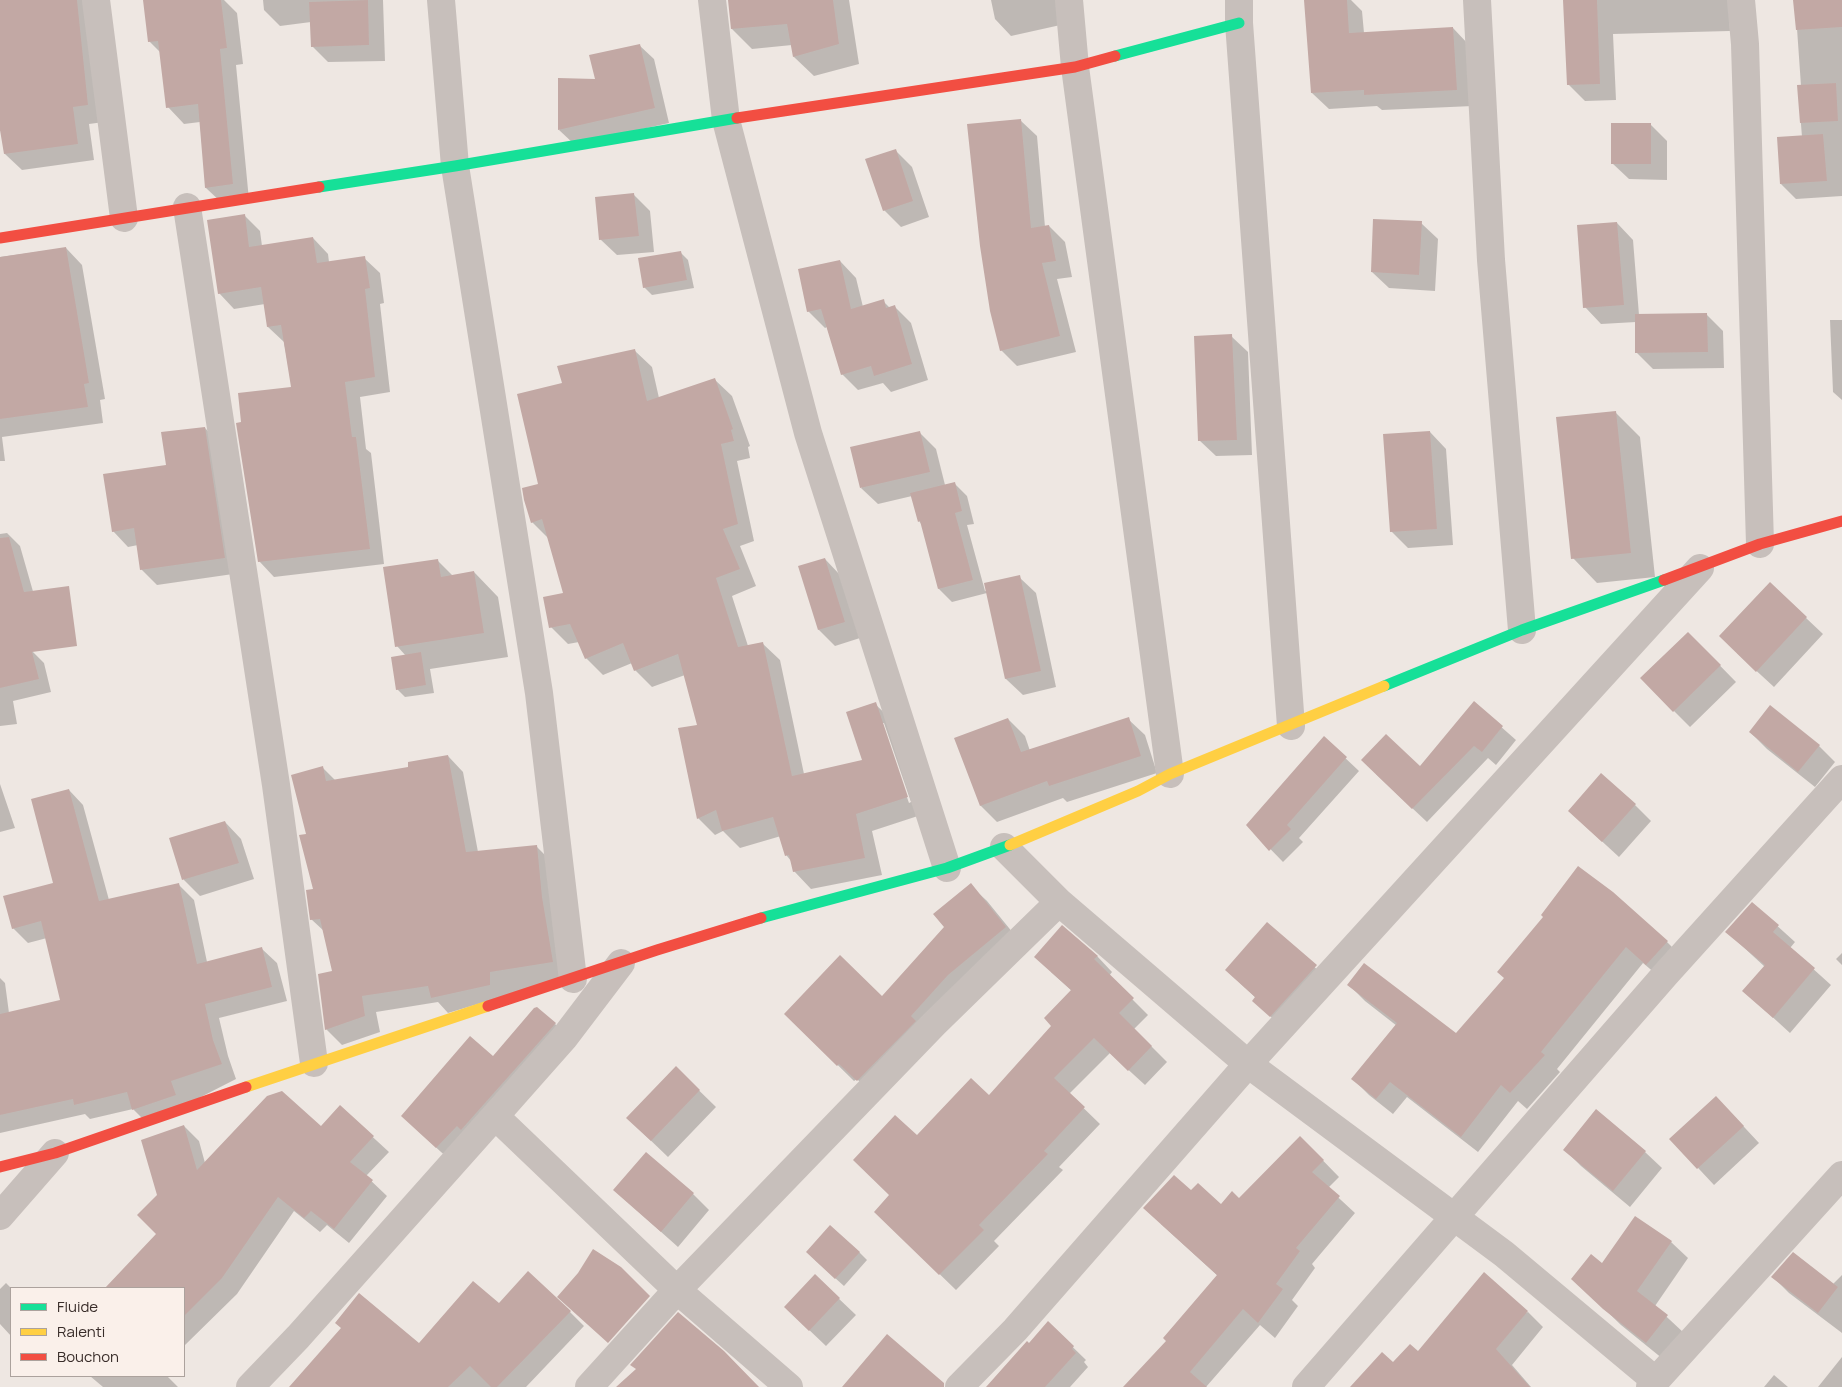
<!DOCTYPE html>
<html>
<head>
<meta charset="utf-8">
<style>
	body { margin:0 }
	#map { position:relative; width:1842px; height:1387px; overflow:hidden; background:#eee7e2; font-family:Manrope,sans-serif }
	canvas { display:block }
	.legend { position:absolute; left:10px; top:1287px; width:175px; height:90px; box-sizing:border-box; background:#faf0ea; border:1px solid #aca29d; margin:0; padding:6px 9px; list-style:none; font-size:15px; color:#382c29 }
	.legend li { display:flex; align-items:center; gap:10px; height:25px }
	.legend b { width:25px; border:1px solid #aca29d }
</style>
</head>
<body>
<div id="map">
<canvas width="1842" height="1387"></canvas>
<ul class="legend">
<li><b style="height:6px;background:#16e098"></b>Fluide</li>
<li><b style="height:6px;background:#ffcf43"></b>Ralenti</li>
<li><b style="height:6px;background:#f24e42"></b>Bouchon</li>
</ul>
</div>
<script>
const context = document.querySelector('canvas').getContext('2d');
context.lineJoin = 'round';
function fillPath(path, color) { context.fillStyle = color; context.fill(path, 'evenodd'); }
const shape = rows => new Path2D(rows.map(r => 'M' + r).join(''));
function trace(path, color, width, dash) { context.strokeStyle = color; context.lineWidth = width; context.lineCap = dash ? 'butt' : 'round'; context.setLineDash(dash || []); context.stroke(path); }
fillPath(shape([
	[0,0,96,0,104,122,89,124,94,160,22,170,5,154,1,131,0,131],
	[145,0,224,0,237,13,243,64,236,65,249,200,223,204,206,188,200,122,184,124,168,107,161,53,149,41],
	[263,0,385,0,383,0,385,61,328,62,312,46,311,22,280,26,264,10],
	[729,0,849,0,859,64,814,76,794,57,792,45,752,49,732,29],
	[991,0,1059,0,1065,24,1011,36,995,19],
	[1305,0,1351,0,1362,11,1364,33,1453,28,1469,45,1473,106,1382,110,1377,106,1329,109,1312,93],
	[1565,0,1729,0,1730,31,1613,34,1616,100,1585,101,1568,84],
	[1795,0,1842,0,1842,196,1796,199,1781,184,1802,137,1798,86,1801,86],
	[639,45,654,59,669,123,574,144,559,130,597,81],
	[1020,120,1037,136,1045,227,1049,226,1065,242,1072,277,1057,279,1076,352,1017,366,1001,350],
	[1650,124,1667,141,1667,180,1629,179,1612,163],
	[896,151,912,167,929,217,901,227,884,210],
	[633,194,650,211,654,252,617,255,600,239],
	[244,215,260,231,262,246,313,238,328,254,329,262,364,258,380,273,384,303,380,304,390,392,360,397,366,449,371,453,384,564,274,577,259,561,242,423,292,388,284,342,268,327,265,304,234,309,219,293],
	[1421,223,1438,239,1435,291,1389,288,1372,272],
	[1617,223,1633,240,1639,315,1707,315,1723,331,1724,368,1653,369,1636,352,1636,322,1601,324,1585,307],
	[66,248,82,265,105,399,100,400,103,423,2,437,5,461,0,461,0,257],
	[680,252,688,260,694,288,652,295,644,287],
	[840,261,856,278,863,307,883,301,890,308,895,307,911,323,928,380,891,392,883,383,858,390,842,374,827,327,825,328,808,311],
	[1830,320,1842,320,1842,400,1833,392],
	[1231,336,1248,352,1252,455,1216,456,1199,440],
	[634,350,652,367,659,398,714,379,732,396,750,446,748,447,750,458,737,461,754,541,740,546,756,586,732,596,748,646,762,643,780,660,804,774,864,761,875,704,893,721,924,814,872,831,882,875,811,889,794,871,791,861,787,856,781,836,740,848,723,831,715,835,698,818,699,726,685,675,652,687,635,670,632,663,603,675,586,658,579,642,568,644,551,627,565,594,549,539,532,522,563,384],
	[881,723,884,723,911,802,909,803],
	[1615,412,1640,437,1655,577,1597,583,1573,558],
	[205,428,220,444,240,573,157,585,141,569,138,545,128,547,113,531,167,466],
	[1430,432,1446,449,1453,545,1408,548,1391,531],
	[920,433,936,449,945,485,954,483,967,496,974,524,967,525,985,591,1019,577,1036,593,1056,687,1023,695,1006,679,987,593,952,602,939,589,922,525,919,521,912,496,878,504,861,488],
	[7,533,20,546,38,609,0,614,0,534],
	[825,559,841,576,860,638,835,646,819,630],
	[437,560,453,576,474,572,498,597,508,657,430,669,434,693,405,697,397,689,406,656,397,646],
	[1770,584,1823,634,1774,687,1737,653],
	[1688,633,1736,682,1690,727,1674,711],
	[31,650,44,663,51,692,13,701,17,724,0,726,0,658],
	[1474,703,1516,740,1496,765,1488,758,1427,822,1376,774,1420,767],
	[1008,719,1025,736,1030,751,1128,719,1145,735,1157,773,1067,802,1063,798,997,822,981,806,956,739],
	[1750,732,1819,746,1835,762,1815,787,1767,749],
	[1324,738,1359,771,1299,838,1303,842,1283,862,1247,825],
	[448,756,463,772,478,852,537,847,552,862,568,977,448,1013,438,1002,376,1012,380,1032,342,1045,326,1029,334,972,325,932,311,919,315,890,307,834,323,768,336,781,410,768],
	[0,784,15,828,0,832],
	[69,790,83,805,109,900,179,885,194,900,207,962,262,949,277,963,287,1001,219,1018,228,1056,236,1079,148,1124,133,1109,90,1119,85,1114,0,1133,0,978,5,983,9,1013,61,1001,47,938,28,943,13,928,55,884],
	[1635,805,1651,821,1619,857,1569,811],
	[225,822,241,839,254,879,200,896,184,880,171,839],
	[970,885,987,901,1022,944,874,1096,857,1079,854,1081,802,1030,882,998,946,927],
	[1752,903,1795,942,1790,948,1831,985,1790,1033,1744,991,1765,967,1727,932],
	[1545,918,1667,942,1683,958,1663,980,1643,963,1557,1069,1560,1072,1527,1109,1518,1101,1478,1152,1407,1097,1393,1114,1369,1095,1353,1079,1397,1026,1365,1001,1349,985,1456,1035,1505,979],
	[1267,924,1332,983,1287,1032,1254,1001,1256,998,1226,970],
	[1842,953,1842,965,1836,959],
	[1097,956,1112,972,1109,976,1148,1015,1134,1029,1167,1062,1145,1085,1110,1053,1069,1094,1100,1124,1059,1167,1063,1170,994,1241,999,1246,956,1290,891,1227,891,1195,917,1137,989,1097,1053,1026,1072,991,1051,972],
	[555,1024,570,1038,452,1162,418,1131,493,1058],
	[676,1068,716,1107,668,1157,644,1134],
	[340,1107,389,1152,366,1176,387,1196,349,1243,327,1225,320,1232,294,1211,237,1294,184,1346,184,1288,107,1288,158,1234,158,1195,184,1126,199,1141,205,1163,321,1128],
	[1732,1114,1759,1143,1714,1185,1671,1139],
	[1300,1137,1339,1177,1328,1188,1355,1213,1312,1264,1315,1268,1292,1300,1298,1306,1275,1338,1260,1325,1206,1387,1125,1387,1168,1341,1218,1276,1161,1224,1191,1192,1221,1206,1239,1199],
	[1565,1150,1645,1152,1662,1168,1630,1207,1581,1166],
	[614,1190,693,1194,709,1210,678,1247],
	[1671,1242,1688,1258,1655,1306,1684,1333,1663,1359,1621,1325,1590,1295],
	[859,1252,867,1260,844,1286,815,1260],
	[1842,1275,1842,1333,1789,1293,1773,1277,1833,1284],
	[815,1276,856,1315,826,1346,785,1307],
	[6,1283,11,1288,11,1336,0,1324,0,1289],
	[499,1305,570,1312,584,1326,526,1387,290,1387,420,1344],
	[1528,1312,1543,1327,1512,1365,1531,1387,1375,1387,1393,1364],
	[1048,1323,1086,1360,1084,1362,1088,1367,1070,1387,1006,1387,1029,1344],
	[1842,1357,1842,1387,1818,1387],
	[1774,1375,1788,1387,1764,1387],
	[90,1376,167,1376,178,1387,103,1387]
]), '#0003');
fillPath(shape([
	[0,0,77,0,88,105,73,107,78,144,4,154,0,130],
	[143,0,221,0,227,48,220,49,233,184,205,188,198,104,166,108,158,41,148,42],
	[368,0,369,45,311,47,309,2],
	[728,0,833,0,839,44,793,57,787,24,731,29],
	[1304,0,1347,0,1349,33,1453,27,1457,90,1364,95,1364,90,1311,93],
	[1563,0,1597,0,1600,84,1567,85],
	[1793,0,1842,0,1842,27,1796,30],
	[640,44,655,108,558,130,558,78,595,79,589,55],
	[1836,83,1838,121,1800,123,1797,85],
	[1021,119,1031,228,1049,225,1056,261,1042,263,1060,336,1000,351,990,311,980,246,967,124],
	[1611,123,1651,123,1651,164,1611,164],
	[1823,134,1827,181,1780,184,1777,137],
	[896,149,913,201,883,211,865,159],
	[634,193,639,236,599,240,595,197],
	[245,214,249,247,313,237,317,263,365,256,370,288,365,289,375,377,345,382,352,437,356,437,370,549,258,562,236,423,241,422,238,393,291,387,281,325,267,327,261,287,218,294,207,220],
	[1373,219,1422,221,1419,275,1371,272],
	[1617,222,1624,305,1583,308,1577,225],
	[66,247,89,383,84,384,88,407,0,419,0,257],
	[681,251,687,280,643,288,638,258],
	[840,260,851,309,884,299,886,308,895,305,912,364,874,376,871,366,841,375,821,309,807,312,798,269],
	[1707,313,1708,352,1635,353,1635,314],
	[1232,334,1237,440,1198,441,1194,336],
	[635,349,647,401,715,378,733,429,731,430,734,441,721,444,738,524,723,529,740,569,716,578,738,647,763,642,792,776,862,760,846,712,876,702,908,797,856,814,865,858,793,872,789,855,785,856,773,817,722,831,716,810,697,819,678,728,697,725,678,654,634,671,623,643,585,659,570,624,549,628,543,597,563,593,542,519,531,523,524,500,522,488,538,484,517,394,562,383,557,366],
	[1616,411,1631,553,1571,559,1556,417],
	[205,427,225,558,140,570,134,528,112,532,103,474,166,465,161,432],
	[920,431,930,472,860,488,850,447],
	[1430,431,1437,529,1390,532,1383,434],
	[955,482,962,511,955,513,973,580,938,589,920,521,918,522,910,493],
	[9,537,24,592,69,586,77,646,32,652,39,679,0,688,0,538],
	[825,558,845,622,818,630,798,566],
	[438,559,441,577,474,571,484,633,395,647,383,567],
	[1020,575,1041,671,1005,679,984,583],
	[1770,582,1807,617,1756,672,1719,636],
	[1688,632,1721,665,1673,712,1640,678],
	[421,652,426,685,396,690,391,657],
	[1474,701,1503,726,1482,752,1474,746,1412,809,1361,760,1386,734,1420,766],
	[1770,705,1820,745,1798,772,1749,732],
	[1129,717,1141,756,1049,786,1047,781,980,806,954,738,1008,718,1021,752],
	[1324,736,1347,757,1287,825,1291,829,1269,851,1246,825],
	[448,755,466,852,537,845,542,897,553,962,490,972,490,985,431,998,428,986,362,996,365,1016,325,1030,318,974,332,971,320,919,310,920,306,890,313,889,299,835,306,834,291,775,323,766,326,781,408,767,408,762],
	[1601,773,1636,804,1602,842,1568,811],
	[69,789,99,901,179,883,197,964,262,947,272,987,205,1004,213,1040,222,1064,171,1081,176,1095,132,1110,127,1092,74,1105,73,1099,0,1115,0,1014,60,1000,41,921,12,929,3,896,53,883,31,799],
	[225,821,239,863,182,880,169,838],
	[1578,866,1613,892,1668,941,1646,965,1626,947,1541,1052,1545,1055,1510,1093,1501,1085,1461,1137,1390,1082,1376,1099,1351,1079,1397,1023,1347,985,1364,963,1456,1033,1504,978,1497,972,1543,917,1541,915],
	[971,883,1006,927,948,975,911,1016,916,1021,857,1081,839,1064,837,1066,784,1014,840,955,882,996,944,927,933,914],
	[1752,902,1779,925,1773,932,1815,968,1773,1018,1742,991,1765,965,1725,932],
	[1267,922,1317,965,1270,1017,1252,1001,1255,997,1225,970],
	[1062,925,1098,956,1094,959,1134,998,1119,1013,1152,1046,1128,1071,1094,1038,1054,1078,1085,1107,1044,1151,1048,1154,979,1225,984,1230,939,1275,874,1212,889,1195,853,1160,895,1115,917,1135,971,1078,989,1095,1051,1026,1044,1018,1071,990,1034,957],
	[537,1007,556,1023,461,1130,457,1126,436,1148,401,1116,470,1036,493,1056,534,1008],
	[676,1066,700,1090,651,1141,626,1118],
	[282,1091,321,1126,340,1105,374,1136,350,1162,373,1180,334,1229,311,1211,304,1218,278,1197,222,1278,184,1316,184,1288,105,1288,156,1234,137,1215,157,1195,141,1140,184,1125,197,1170,267,1096],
	[1716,1096,1744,1126,1697,1169,1669,1139],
	[1596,1109,1646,1151,1613,1191,1563,1150],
	[1300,1136,1324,1160,1312,1172,1340,1196,1296,1248,1300,1251,1276,1284,1283,1289,1258,1323,1243,1309,1190,1372,1207,1387,1123,1387,1166,1341,1163,1338,1217,1275,1143,1208,1174,1175,1191,1190,1198,1183,1221,1204,1232,1191,1239,1198],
	[646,1152,694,1193,661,1232,613,1190],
	[1635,1216,1672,1241,1637,1291,1668,1315,1646,1343,1603,1309,1571,1279,1591,1254,1602,1263],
	[830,1225,860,1252,835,1279,806,1252],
	[593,1249,621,1267,650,1296,608,1343,557,1297,578,1273],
	[1793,1252,1838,1287,1818,1313,1771,1277],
	[528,1271,571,1311,497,1387,491,1387,470,1366,448,1387,289,1387,341,1328,335,1323,359,1293,419,1343,473,1281,499,1303],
	[1484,1272,1528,1311,1496,1349,1530,1387,1350,1387,1382,1352,1393,1362,1410,1344,1418,1351],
	[815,1274,840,1298,809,1331,784,1307],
	[678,1312,724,1351,759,1387,616,1387,636,1369,630,1365],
	[1048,1321,1074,1346,1072,1349,1076,1353,1045,1387,986,1387,1027,1341,1029,1343],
	[887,1334,944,1383,944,1387,842,1387]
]), '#c2a8a4');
trace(shape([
	[96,0,124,218],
	[441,0,455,166,539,693,573,979],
	[712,0,726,120,808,433,947,868],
	[1069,0,1075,67,1170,774],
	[1239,0,1239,23,1291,726],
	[1477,0,1491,260,1522,630],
	[1741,0,1745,44,1760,544],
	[187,207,276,785,314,1063],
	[1004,847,1059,902,1248,1064,1504,1254,1656,1381],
	[495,1116,677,1290,789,1387],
	[0,1216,55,1153],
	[250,1387,298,1337,495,1116,564,1038,621,963],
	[589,1387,677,1290,934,1024,1059,902],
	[959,1387,1015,1330,1248,1064,1700,568],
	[1306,1387,1665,975,1842,779],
	[1650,1387,1842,1175]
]), '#c7bfbb', 28);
trace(shape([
	[1115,56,1239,23],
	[319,187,455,166,737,118],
	[1384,686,1522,630,1664,580],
	[761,918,947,868,1010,845]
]), '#16e098', 11);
trace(shape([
	[1010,845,1138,791,1170,774,1384,686],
	[246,1087,488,1006]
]), '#ffcf43', 11);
trace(shape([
	[737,118,1075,67,1115,56],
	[0,238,319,187],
	[1664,580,1760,544,1842,521],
	[488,1006,657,950,761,918],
	[0,1167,55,1153,246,1087]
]), '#f24e42', 11);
</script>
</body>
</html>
